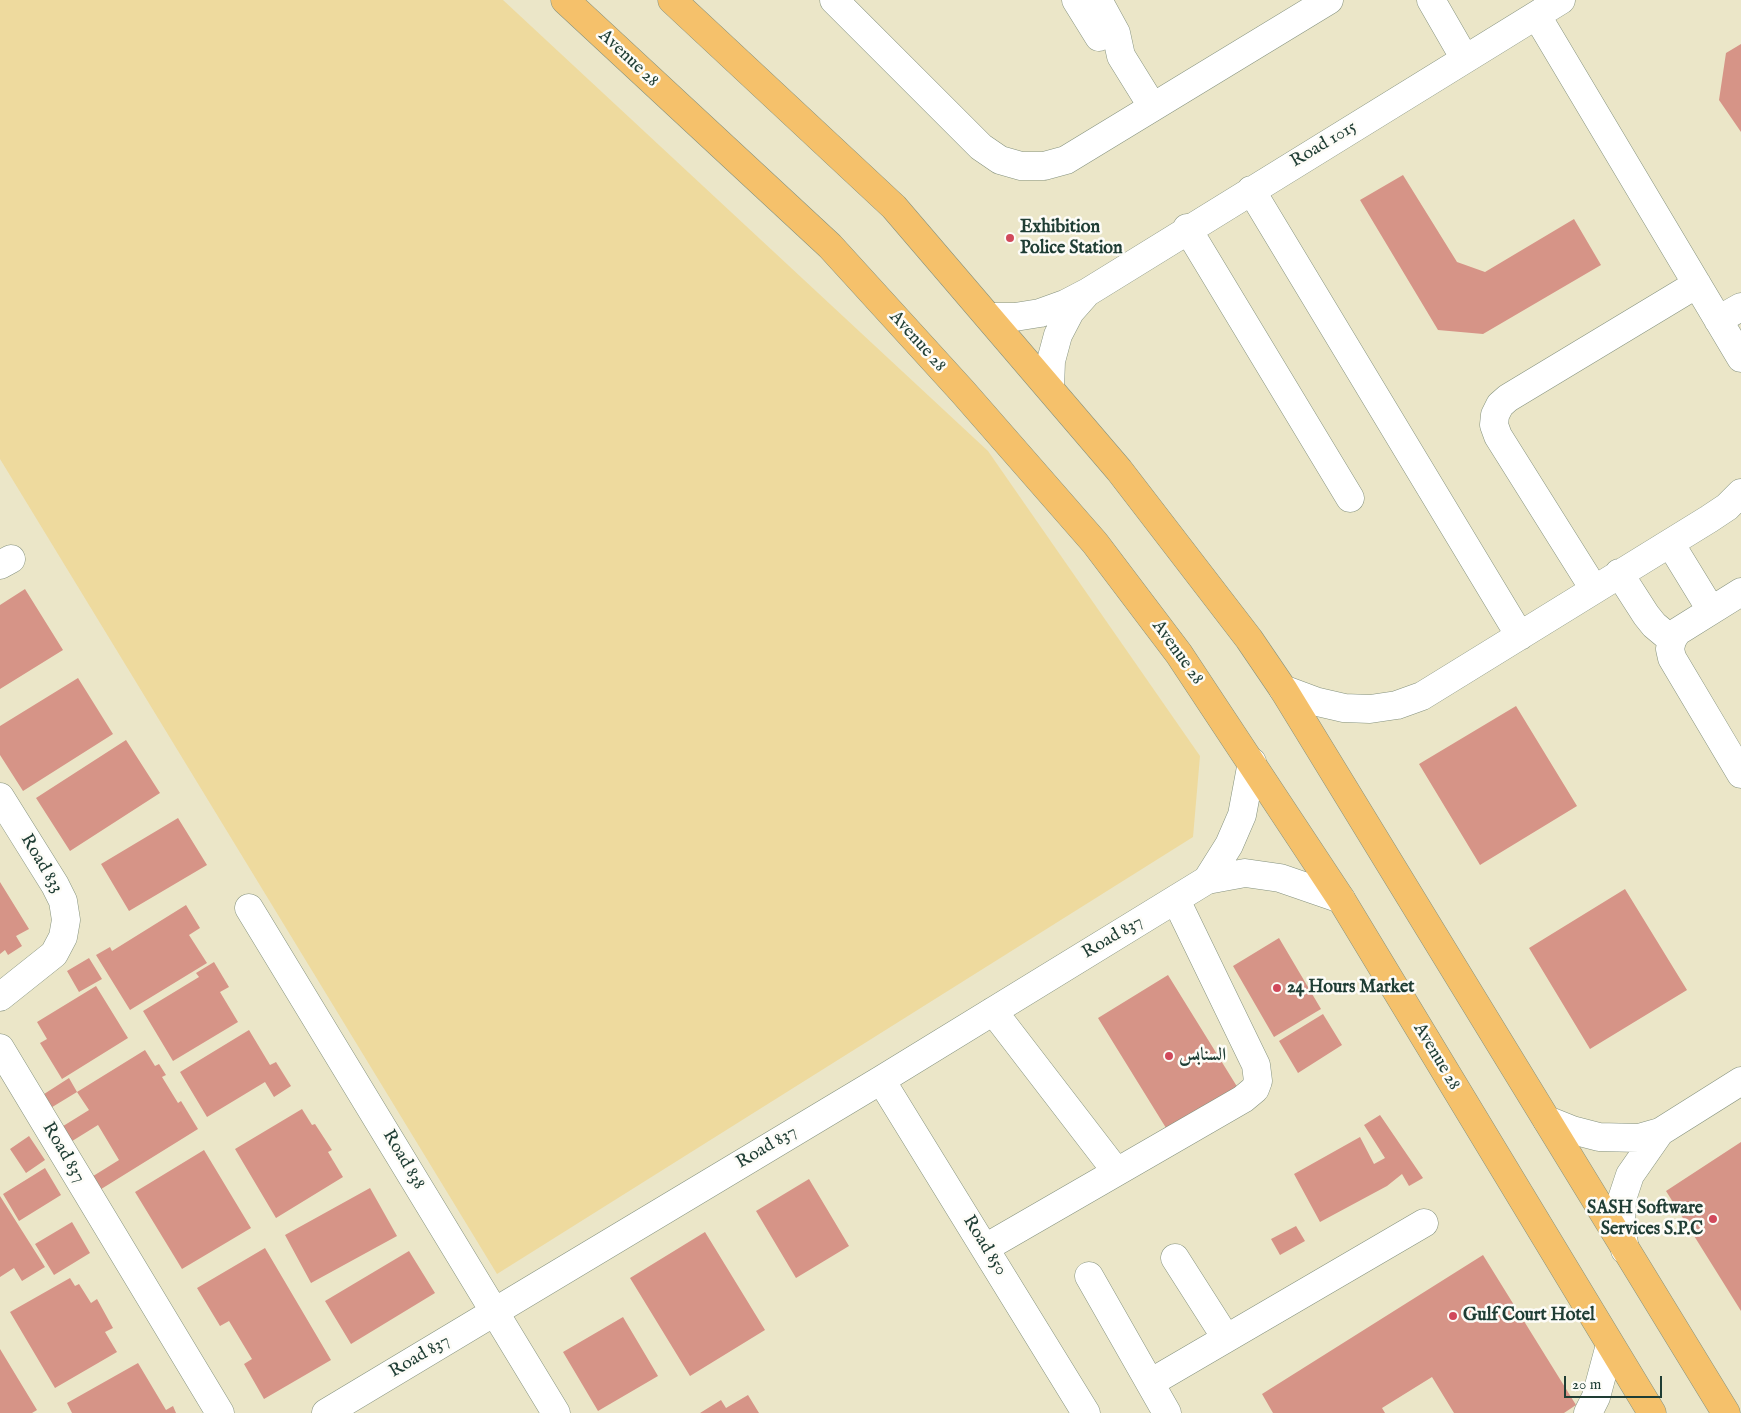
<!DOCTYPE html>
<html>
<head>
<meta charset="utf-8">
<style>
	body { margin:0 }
	#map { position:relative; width:1741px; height:1413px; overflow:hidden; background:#ebe6c8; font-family:"IM FELL English",serif }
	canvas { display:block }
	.scale { position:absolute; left:1564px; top:1376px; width:98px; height:22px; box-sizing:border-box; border:2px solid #1f3d34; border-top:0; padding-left:6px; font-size:15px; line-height:18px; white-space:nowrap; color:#1f3d34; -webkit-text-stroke:4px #fdfcf7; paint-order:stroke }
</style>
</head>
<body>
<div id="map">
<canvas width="1741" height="1413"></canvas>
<div class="scale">20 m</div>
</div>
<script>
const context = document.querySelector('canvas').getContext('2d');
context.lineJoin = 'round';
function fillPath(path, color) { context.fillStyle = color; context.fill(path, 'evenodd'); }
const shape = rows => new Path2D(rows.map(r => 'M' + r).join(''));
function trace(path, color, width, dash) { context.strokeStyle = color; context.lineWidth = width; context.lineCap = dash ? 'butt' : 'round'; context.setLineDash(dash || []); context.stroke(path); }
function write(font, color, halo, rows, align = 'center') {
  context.font = font + ' "IM FELL English",Amiri,serif'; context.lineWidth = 5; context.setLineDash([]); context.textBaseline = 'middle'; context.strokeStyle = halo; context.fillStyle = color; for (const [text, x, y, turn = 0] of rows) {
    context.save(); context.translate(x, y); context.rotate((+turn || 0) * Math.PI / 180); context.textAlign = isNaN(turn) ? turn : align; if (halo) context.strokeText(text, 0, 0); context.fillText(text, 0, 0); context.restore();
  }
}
fillPath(shape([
	[0,0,503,0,988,451,1200,756,1193,837,497,1274,0,459]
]), '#eeda9e');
fillPath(shape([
	[1741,44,1741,132,1719,100,1726,53],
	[1403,175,1457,262,1485,272,1574,219,1601,265,1483,334,1438,330,1360,200],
	[25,589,63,650,0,689,0,605],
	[78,678,113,734,23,791,0,755,0,726],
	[1516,706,1577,806,1480,865,1419,764],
	[126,740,160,793,70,851,36,798],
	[178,818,207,865,129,911,101,864],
	[0,882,29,929,16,936,22,946,8,955,5,950,0,954],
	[1625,889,1687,990,1590,1049,1529,948],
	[186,905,200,928,189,935,207,963,130,1010,96,955,110,947,112,951],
	[1279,938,1321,1009,1274,1037,1233,966],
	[89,958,102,979,79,992,67,971],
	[214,962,229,987,220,992,238,1022,173,1061,143,1011,199,977,196,973],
	[1168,975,1241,1093,1171,1136,1098,1018],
	[96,986,128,1038,62,1079,40,1043,47,1039,37,1022],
	[1323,1014,1342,1045,1298,1073,1279,1041],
	[249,1030,270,1065,276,1062,291,1086,274,1097,265,1082,207,1117,180,1072],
	[145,1050,155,1066,159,1064,166,1075,162,1077,178,1103,181,1101,198,1129,98,1191,90,1178,119,1160,98,1125,69,1143,60,1128,89,1110,77,1092],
	[69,1078,77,1092,49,1109,41,1096],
	[302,1109,312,1125,315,1124,332,1150,328,1152,343,1177,276,1218,235,1149],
	[1380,1115,1423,1178,1409,1186,1402,1174,1387,1186,1320,1222,1294,1174,1360,1137,1374,1164,1385,1158,1364,1125],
	[29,1136,45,1160,26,1173,10,1149],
	[1741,1142,1741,1311,1666,1191],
	[204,1150,251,1228,182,1269,135,1192],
	[45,1168,61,1195,19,1221,3,1194],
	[809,1179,849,1246,796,1278,756,1211],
	[370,1188,397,1236,311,1283,285,1235],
	[0,1196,45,1267,22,1281,14,1268,0,1277],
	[72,1222,90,1253,54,1275,35,1244],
	[1296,1226,1305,1241,1280,1255,1271,1239],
	[705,1232,765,1330,690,1376,630,1278],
	[265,1248,331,1360,264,1399,244,1364,252,1359,229,1321,220,1326,197,1288],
	[409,1251,435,1293,351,1344,325,1301],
	[1483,1255,1576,1405,1564,1413,1454,1413,1432,1377,1382,1408,1385,1413,1273,1413,1262,1394],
	[70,1278,75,1286,79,1284,91,1303,97,1299,113,1328,105,1332,117,1352,55,1388,10,1312],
	[623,1317,658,1376,598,1411,563,1352],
	[0,1349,37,1410,32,1413,0,1413],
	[138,1363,166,1410,173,1406,176,1413,72,1413,67,1403],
	[748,1395,759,1413,700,1413,721,1400,726,1408]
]), '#d69487');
const minor = shape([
	[834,0,981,147,1000,160,1021,166,1044,166,1066,160,1329,0],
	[1076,0,1099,37],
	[1098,0,1116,33,1121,56,1152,106],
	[1431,0,1465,59],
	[1537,16,1741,358],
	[1251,190,1520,636],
	[1187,228,1350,498],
	[989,317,1015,317,1040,313,1065,304,1088,292,1561,0],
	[1718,320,1741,307],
	[1050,388,1051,361,1058,335,1070,312,1085,295],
	[1670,543,1711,610],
	[0,565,11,559],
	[1619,573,1646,615,1654,625,1672,640],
	[1594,589,1498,436,1494,425,1495,415,1500,405,1508,398,1697,284],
	[1741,592,1677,632,1672,640,1670,649,1672,658,1741,774],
	[1283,689,1318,702,1344,708,1370,709,1397,705,1422,696,1709,519,1727,507,1741,493],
	[0,797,55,885,63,901,66,920,63,937,54,954,0,997],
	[1207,880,1229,845,1242,815,1252,762],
	[249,908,556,1413],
	[993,1011,1116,1171],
	[0,1048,220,1413],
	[881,1080,1086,1413],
	[1547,1120,1572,1130,1599,1137,1639,1138,1660,1132,1741,1081],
	[985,1248,1243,1099,1255,1089,1258,1081,1256,1065,1176,900],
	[1625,1250,1621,1225,1622,1199,1630,1175,1660,1132],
	[1175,1258,1226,1338],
	[1089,1276,1167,1413],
	[1150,1383,1424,1223],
	[326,1413,881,1080,1207,880,1245,873,1280,878,1341,899],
	[1588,1413,1596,1397,1610,1345]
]);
const major = shape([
	[565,0,830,246,963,392,1095,543,1179,654,1341,899,1652,1413],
	[672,0,894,207,1119,470,1249,639,1283,689,1726,1413]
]);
trace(minor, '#85927e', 29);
trace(major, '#85927e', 29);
trace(minor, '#fff', 28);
trace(major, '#f5c16b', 28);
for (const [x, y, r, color] of [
	[1010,238,5,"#d1495b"],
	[1277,988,5,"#d1495b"],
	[1169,1056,5,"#d1495b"],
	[1713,1219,5,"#d1495b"],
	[1453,1316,5,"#d1495b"]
]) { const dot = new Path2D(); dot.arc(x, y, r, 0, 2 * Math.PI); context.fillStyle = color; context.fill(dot); trace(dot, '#fdfcf7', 2); }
write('18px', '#1f3d34', '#fdfcf7', [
	["Avenue 28",628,59,43],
	["Road 1015",1324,145,-31],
	["Avenue 28",917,342,48],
	["Avenue 28",1177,653,54],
	["Road 833",41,864,59],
	["Road 837",1113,938,-31],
	["Avenue 28",1436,1057,59],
	["Road 837",767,1148,-31],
	["Road 837",63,1153,59],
	["Road 838",403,1160,59],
	["Road 850",984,1246,58],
	["Road 837",420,1357,-31]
]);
write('bold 18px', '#1f3d34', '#fdfcf7', [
	["Exhibition",1020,228],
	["Police Station",1020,249],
	["24 Hours Market",1287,988],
	["السنابس",1179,1056],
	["SASH Software",1703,1209,"right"],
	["Services S.P.C",1703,1230,"right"],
	["Gulf Court Hotel",1463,1316]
], 'left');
</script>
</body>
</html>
